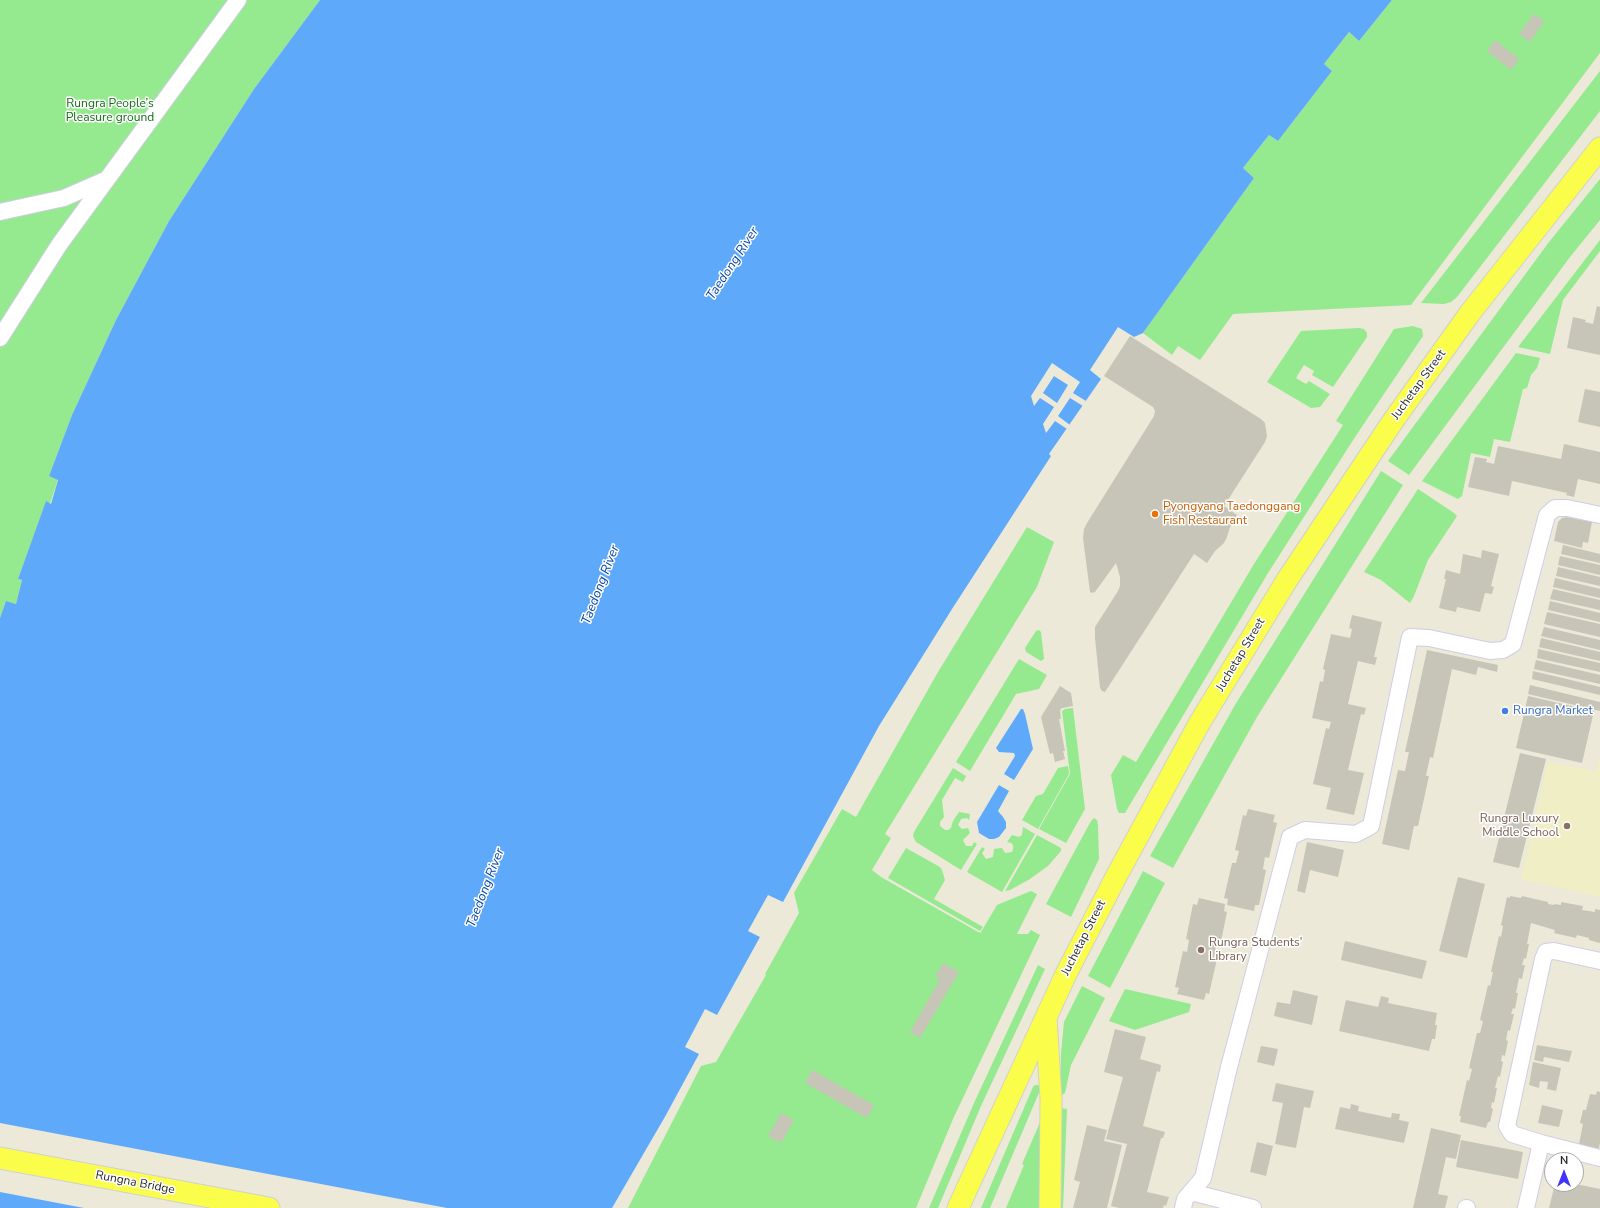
<!DOCTYPE html>
<html>
<head>
<meta charset="utf-8">
<style>
	body { margin:0 }
	#map { position:relative; width:1600px; height:1208px; overflow:hidden; background:#ede9d8; font-family:"Nunito Sans",sans-serif }
	canvas { display:block }
	.north { position:absolute; left:1544px; top:1152px; width:40px; height:40px; box-sizing:border-box; background:#fff; border:1px solid #a9a9a9; border-radius:50%; rotate:0deg; font-size:11px; font-weight:700; line-height:16px; text-align:center; color:#282828 }
	.north::after { content:''; display:block; margin:auto; width:14px; height:18px; background:#4233ff; clip-path:polygon(50% 0,100% 100%,50% 72%,0 100%) }
</style>
</head>
<body>
<div id="map">
<canvas width="1600" height="1208"></canvas>
<div class="north">N</div>
</div>
<script>
const context = document.querySelector('canvas').getContext('2d');
context.lineJoin = 'round';
function fillPath(path, color) { context.fillStyle = color; context.fill(path, 'evenodd'); }
const shape = rows => new Path2D(rows.map(r => 'M' + r).join(''));
function trace(path, color, width, dash) { context.strokeStyle = color; context.lineWidth = width; context.lineCap = dash ? 'butt' : 'round'; context.setLineDash(dash || []); context.stroke(path); }
function write(font, color, halo, rows, align = 'center') {
  context.font = font + ' "Nunito Sans",sans-serif'; context.lineWidth = 3; context.setLineDash([]); context.textBaseline = 'middle'; context.strokeStyle = halo; context.fillStyle = color; for (const [text, x, y, turn = 0] of rows) {
    context.save(); context.translate(x, y); context.rotate((+turn || 0) * Math.PI / 180); context.textAlign = isNaN(turn) ? turn : align; if (halo) context.strokeText(text, 0, 0); context.fillText(text, 0, 0); context.restore();
  }
}
fillPath(shape([
	[1600,755,1600,897,1521,879,1548,762,1596,772]
]), '#f0eec5');
fillPath(shape([
	[0,0,320,0,254,89,169,221,116,320,72,415,49,476,58,479,50,504,46,502,18,579,22,580,16,604,6,601,0,618],
	[1392,0,1600,0,1600,53,1411,305,1233,314,1200,360,1178,346,1172,355,1143,333,1254,178,1243,168,1269,135,1278,141,1332,71,1324,64,1349,32,1359,41],
	[1600,71,1600,111,1457,297,1451,302,1444,304,1421,303],
	[1600,179,1600,220,1570,257,1409,475,1388,461,1549,242],
	[1600,240,1600,251,1563,300,1550,354,1518,347],
	[1413,326,1422,329,1423,336,1357,434,1268,573,1125,813,1119,813,1117,809,1111,775,1123,755,1136,762,1254,564,1343,425,1336,421,1394,329],
	[1359,328,1364,329,1367,333,1367,337,1333,387,1312,375,1314,371,1304,365,1296,378,1306,384,1309,381,1330,394,1320,407,1311,408,1267,382,1301,331],
	[1516,353,1540,358,1537,368,1531,375,1527,388,1523,389,1510,442,1494,439,1490,457,1471,453,1462,496,1458,499,1422,481],
	[1381,471,1403,485,1257,717,1173,868,1150,856,1235,705],
	[1418,489,1454,513,1457,516,1428,560,1414,596,1410,603,1381,580,1364,572],
	[1027,527,1054,542,1037,587,885,834,891,838,872,870,881,877,980,933,981,932,997,905,1031,891,1037,894,1017,934,1028,934,1031,930,1040,935,953,1119,916,1208,628,1208,701,1066,716,1062,766,975,765,974,799,913,794,893,842,809,856,817,938,672],
	[1039,630,1041,632,1044,659,1041,661,1026,652,1025,648,1036,631],
	[1019,659,1047,675,1039,689,1016,694,970,771,956,762],
	[1073,708,1085,809,1066,843,1039,829,1070,774,1062,711,1065,709],
	[1068,766,1069,774,1038,829,1022,820,1036,796,1043,794,1058,768],
	[953,768,966,776,963,782,955,778,942,800,944,817,940,822,940,826,945,830,948,830,951,828,953,821,959,812,970,814,969,820,967,818,961,819,958,825,962,829,968,828,970,833,963,840,966,846,972,846,974,842,977,844,961,870,916,842,913,836,914,832],
	[1094,818,1097,820,1098,825,1099,859,1071,917,1046,904,1091,821],
	[1023,827,1035,834,1002,892,967,872,982,847,985,849,982,853,986,859,993,857,994,849,1002,848,1005,853,1012,852,1013,849,1013,845,1011,843,1007,842,1012,835,1019,837,1022,835],
	[1037,835,1061,848,1061,851,1048,866,1030,879,1010,890,1005,891],
	[906,848,940,867,942,870,945,880,934,899,983,927,980,931,888,878],
	[1143,871,1165,883,1110,988,1088,976],
	[1038,965,1045,969,981,1106,938,1208,929,1208,974,1103],
	[1082,986,1105,998,1071,1065,1065,1093,1062,1095,1060,1093,1061,1053,1064,1022],
	[1125,989,1191,1004,1189,1012,1135,1030,1109,1021],
	[1035,1085,1038,1085,1041,1088,990,1208,981,1208,1033,1087],
	[1060,1108,1067,1109,1063,1208,1055,1208],
	[1041,1120,1039,1208,1006,1208,1024,1165,1022,1164]
]), '#95e98e');
fillPath(shape([
	[320,0,1392,0,1359,41,1349,32,1324,64,1332,71,1278,141,1269,135,1243,168,1254,178,1143,333,1134,337,1118,327,1090,370,1101,379,1049,454,1051,456,952,609,879,726,783,902,768,895,748,931,760,937,717,1015,705,1009,685,1047,699,1054,666,1115,612,1208,0,1208,0,618,6,601,16,604,22,580,18,579,46,501,51,504,58,480,49,476,72,415,116,320,169,221,254,89],
	[1021,709,1023,709,1025,714,1033,749,1014,780,1004,774,1015,756,1014,753,999,752,996,748],
	[999,785,1009,791,998,811,1003,817,1006,822,1006,828,999,837,994,839,989,839,979,833,977,822]
]), '#5fa9fa');
fillPath(shape([
	[1052,363,1080,382,1073,393,1086,401,1083,406,1070,398,1058,416,1070,425,1067,429,1055,421,1046,433,1043,424,1054,407,1040,398,1034,406,1031,396],
	[1054,376,1068,385,1057,403,1043,393],
	[0,1123,447,1208,84,1208,0,1192]
]), '#ede9d8');
fillPath(shape([
	[1534,14,1544,21,1530,42,1519,34],
	[1495,40,1519,59,1511,70,1487,51],
	[1597,306,1600,307,1600,355,1567,348,1573,317,1586,320,1585,322,1593,324],
	[1130,336,1261,419,1265,423,1267,436,1265,442,1224,506,1237,515,1230,527,1227,537,1224,543,1215,551,1207,563,1194,554,1105,692,1102,691,1100,688,1095,638,1095,627,1118,591,1120,586,1120,577,1116,563,1095,592,1092,593,1090,592,1083,538,1084,529,1087,523,1154,416,1155,411,1153,407,1104,376],
	[1585,389,1600,392,1600,427,1578,422],
	[1564,444,1600,452,1600,484,1578,479,1574,497,1566,495,1567,493,1512,481,1509,496,1468,487,1475,457,1487,459,1486,462,1494,464,1498,446,1561,459],
	[1567,517,1592,522,1588,543,1583,542,1582,548,1554,541,1558,522,1562,518],
	[1563,545,1600,554,1600,563,1561,554],
	[1482,550,1499,554,1491,586,1494,587,1492,594,1485,593,1480,612,1457,607,1456,612,1439,608,1446,579,1444,579,1446,570,1460,574,1463,554,1481,558],
	[1560,556,1600,565,1600,575,1558,565],
	[1558,567,1600,577,1600,586,1556,576],
	[1555,578,1600,589,1600,598,1553,587],
	[1553,589,1600,600,1600,610,1550,599],
	[1550,601,1600,613,1600,622,1548,610],
	[1547,612,1600,624,1600,637,1544,624],
	[1352,615,1382,622,1374,657,1377,657,1375,665,1358,661,1348,704,1366,708,1364,715,1361,714,1348,770,1364,773,1354,815,1326,809,1331,788,1313,784,1326,728,1329,729,1331,722,1312,718,1320,681,1323,682,1325,670,1323,669,1331,634,1350,638,1352,629,1349,628],
	[1544,627,1600,640,1600,650,1541,636],
	[1541,638,1600,652,1600,661,1539,647],
	[1538,649,1600,663,1600,672,1537,658],
	[1427,650,1498,665,1497,672,1478,667,1476,675,1452,669,1433,758,1430,757,1426,776,1429,776,1418,826,1414,826,1409,850,1382,844,1398,770,1405,771,1409,752,1405,752],
	[1536,660,1600,675,1600,684,1534,669],
	[1533,671,1600,687,1600,695,1532,679],
	[1530,685,1600,702,1600,711,1528,694],
	[1060,686,1071,693,1073,706,1062,708,1060,710,1061,719,1059,719,1065,751,1063,751,1065,759,1055,762,1053,753,1050,754,1041,717],
	[1528,696,1594,711,1582,763,1516,748],
	[1520,753,1546,759,1519,868,1493,862],
	[1248,809,1275,815,1273,822,1277,823,1269,858,1265,857,1263,869,1266,870,1259,905,1255,905,1254,911,1227,905,1228,899,1224,898,1232,863,1236,863,1239,851,1235,850,1243,815,1246,816],
	[1307,842,1344,850,1338,877,1310,870,1305,893,1297,891],
	[1458,877,1485,884,1467,958,1439,951],
	[1510,896,1521,898,1522,896,1548,902,1548,904,1554,905,1554,904,1561,905,1561,902,1583,906,1582,910,1595,912,1595,909,1600,910,1600,943,1589,940,1589,938,1577,935,1576,938,1554,933,1555,930,1531,923,1527,944,1529,944,1526,959,1524,958,1522,965,1525,965,1522,979,1519,978,1516,993,1518,993,1515,1009,1513,1008,1511,1014,1514,1014,1510,1031,1508,1030,1506,1040,1508,1041,1505,1056,1502,1055,1501,1061,1503,1062,1500,1077,1498,1076,1495,1088,1497,1088,1494,1103,1492,1102,1491,1108,1493,1109,1490,1122,1488,1122,1486,1128,1460,1122,1461,1116,1459,1116,1467,1080,1469,1081,1472,1069,1469,1068,1477,1033,1480,1033,1483,1021,1480,1020,1488,985,1490,986,1493,972,1491,972,1499,936,1501,937,1503,926,1501,925,1507,897,1510,898],
	[1199,898,1225,904,1224,911,1227,912,1220,946,1216,946,1214,958,1217,959,1209,994,1206,993,1204,1000,1177,994,1179,988,1175,987,1183,951,1187,952,1189,940,1186,939,1193,904,1197,905],
	[1345,941,1427,961,1422,979,1341,960],
	[943,963,959,972,920,1038,910,1032,940,979,935,977],
	[1293,990,1318,996,1312,1025,1274,1016,1277,1002,1290,1004],
	[1381,996,1389,998,1388,1003,1437,1013,1435,1025,1437,1025,1435,1039,1432,1039,1429,1051,1339,1031,1346,1000,1378,1007],
	[1115,1029,1146,1037,1140,1059,1161,1065,1160,1072,1157,1071,1143,1126,1165,1132,1163,1138,1161,1138,1147,1192,1169,1197,1166,1206,1164,1205,1163,1208,1119,1208,1111,1206,1127,1144,1106,1139,1123,1077,1104,1072],
	[1537,1045,1572,1051,1569,1062,1544,1057,1543,1062,1534,1060],
	[1261,1046,1278,1049,1274,1066,1257,1062],
	[1533,1062,1561,1068,1556,1091,1547,1089,1548,1082,1540,1081,1539,1088,1529,1085],
	[812,1070,874,1105,867,1118,805,1083],
	[1276,1083,1314,1091,1310,1108,1304,1107,1296,1148,1275,1144,1283,1103,1272,1101],
	[1597,1091,1600,1092,1600,1143,1598,1152,1585,1149,1586,1146,1579,1144,1583,1124,1580,1123,1583,1110,1586,1110,1590,1094,1596,1095],
	[1351,1104,1359,1106,1358,1111,1391,1118,1392,1113,1400,1114,1399,1120,1409,1122,1404,1143,1335,1129,1340,1107,1350,1109],
	[1542,1105,1563,1110,1559,1127,1538,1123],
	[781,1113,794,1120,781,1143,768,1136],
	[1087,1125,1107,1130,1104,1141,1122,1145,1107,1208,1073,1208,1080,1182,1074,1180],
	[1431,1128,1461,1135,1456,1159,1446,1157,1438,1194,1448,1196,1445,1208,1413,1208],
	[1461,1140,1523,1152,1518,1179,1456,1167],
	[1257,1142,1273,1146,1266,1176,1250,1172],
	[1555,1184,1576,1184,1600,1189,1600,1208,1549,1208]
]), '#c7c5b8');
const minor = shape([
	[0,212,64,198,105,180],
	[0,338,59,245,238,0],
	[1541,1143,1512,1134,1507,1126,1543,959,1546,952,1554,951,1600,961],
	[1191,1192,1253,1208],
	[1183,1208,1185,1199,1203,1178,1229,1067,1290,837,1305,830,1356,834,1371,826,1410,637,1429,638,1490,651,1503,650,1513,644,1547,515,1555,508,1567,508,1600,515],
	[1466,1208,1467,1208],
	[1526,1208,1541,1143,1600,1158]
]);
const major = shape([
	[1046,1017,1051,1099,1050,1208],
	[0,1158,269,1208],
	[958,1208,1066,974,1117,875,1200,722,1287,580,1393,421,1470,313,1600,148]
]);
trace(minor, '#cfcde3', 18);
trace(major, '#d0d0d0', 23);
trace(minor, '#fff', 16);
trace(major, '#fafe4b', 21);
for (const [x, y, r, color] of [
	[1155,514,4,"#e8710a"],
	[1505,711,4,"#3f7fe0"],
	[1567,826,4,"#8d6e63"],
	[1201,950,4,"#8d6e63"]
]) { const dot = new Path2D(); dot.arc(x, y, r, 0, 2 * Math.PI); context.fillStyle = color; context.fill(dot); trace(dot, '#fff', 1.5); }
write('12px', '#126c17', '#fff', [
	["Rungra People’s",110,104],
	["Pleasure ground",110,118]
]);
write('12px', '#282828', '#fff', [
	["Juchetap Street",1419,385,-54],
	["Juchetap Street",1241,655,-59],
	["Juchetap Street",1084,938,-63],
	["Rungna Bridge",135,1183,11]
]);
write('12px', '#c56008', '#fff', [
	["Pyongyang Taedonggang",1163,507],
	["Fish Restaurant",1163,521]
], 'left');
write('12px', '#366cbe', '#fff', [
	["Rungra Market",1513,711]
], 'left');
write('12px', '#785e54', '#fff', [
	["Rungra Luxury",1559,819],
	["Middle School",1559,833],
	["Rungra Students'",1209,943,"left"],
	["Library",1209,957,"left"]
], 'right');
write('italic 13px', '#0041a5', '#fff', [
	["Taedong River",733,264,-57],
	["Taedong River",601,585,-69],
	["Taedong River",486,888,-69]
]);
</script>
</body>
</html>
